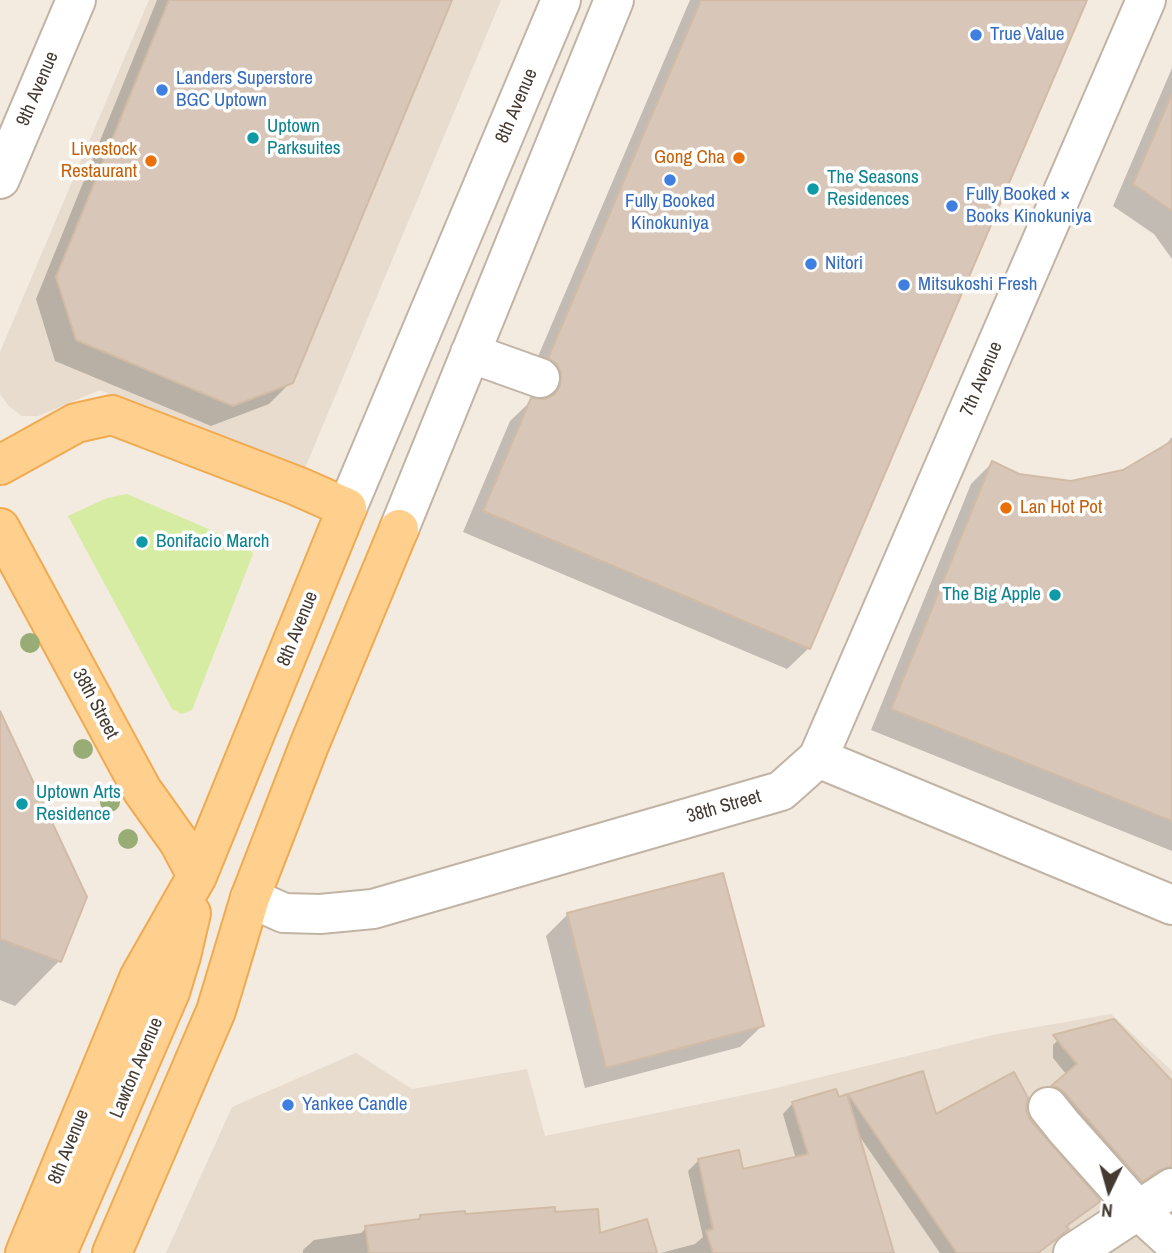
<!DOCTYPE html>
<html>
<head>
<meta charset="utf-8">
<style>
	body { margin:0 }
	#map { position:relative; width:1172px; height:1253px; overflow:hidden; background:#f3eae0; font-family:"Archivo Narrow",sans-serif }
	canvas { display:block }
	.north { position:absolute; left:1074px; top:1155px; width:70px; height:70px; -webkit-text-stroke:5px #fff; paint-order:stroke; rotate:185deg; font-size:19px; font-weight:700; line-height:28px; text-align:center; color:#443a31 }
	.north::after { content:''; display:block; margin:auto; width:24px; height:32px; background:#443a31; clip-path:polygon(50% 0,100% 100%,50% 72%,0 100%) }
</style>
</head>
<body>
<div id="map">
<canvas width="1172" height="1253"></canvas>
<div class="north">N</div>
</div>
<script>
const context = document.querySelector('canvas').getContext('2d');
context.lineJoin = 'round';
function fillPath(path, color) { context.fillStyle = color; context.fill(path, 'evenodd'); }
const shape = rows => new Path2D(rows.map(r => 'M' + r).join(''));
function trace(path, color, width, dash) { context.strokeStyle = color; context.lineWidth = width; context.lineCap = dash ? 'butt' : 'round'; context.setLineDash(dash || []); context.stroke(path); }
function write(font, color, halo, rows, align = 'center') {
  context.font = font + ' "Archivo Narrow",sans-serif'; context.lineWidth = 7; context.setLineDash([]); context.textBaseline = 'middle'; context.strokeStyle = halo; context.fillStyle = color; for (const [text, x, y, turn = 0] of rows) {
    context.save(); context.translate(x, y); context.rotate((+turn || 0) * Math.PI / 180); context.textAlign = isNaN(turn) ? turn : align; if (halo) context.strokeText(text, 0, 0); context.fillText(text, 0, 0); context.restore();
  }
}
fillPath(shape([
	[149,0,501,0,305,468,100,390,38,416,22,416,9,406,0,394,0,352],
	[1111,1014,1172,1071,1172,1253,166,1253,232,1107,356,1053,412,1089,527,1069,545,1136,768,1090,997,1034]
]), '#e7dcce');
fillPath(shape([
	[127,494,248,546,253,554,192,710,182,714,172,709,68,516,107,498]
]), '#d6eca3');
fillPath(shape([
	[157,0,450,0,291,382,269,404,211,426,55,361,36,299],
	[690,0,1085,0,809,648,787,669,463,532,510,421,532,400,540,401,541,395,528,380],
	[1172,68,1172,259,1154,234,1113,206],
	[1172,437,1172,851,871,730,971,484,992,463,1018,476,1071,483,1124,472,1162,449],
	[0,715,59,961,15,1006,0,1000],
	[568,914,762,1026,740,1047,585,1088,546,936],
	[1064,1034,1172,1083,1172,1167,1161,1176,1148,1180,1131,1191,1043,1096,1067,1075,1053,1058,1053,1045],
	[922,1073,935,1117,1025,1110,1029,1122,1098,1201,1088,1211,1065,1228,1067,1229,1056,1240,1038,1253,940,1253,858,1134,893,1253,661,1253,695,1244,703,1237,688,1171,699,1160,742,1171,796,1159,783,1114,793,1103,846,1098,848,1096],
	[554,1214,598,1235,656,1253,303,1253,303,1250,314,1240,361,1233,366,1228,416,1221,420,1217]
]), '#0003');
const building = shape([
	[169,0,452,0,293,383,233,406,76,340,56,277,169,0],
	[701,0,1087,0,810,649,483,511,531,398,545,399,555,394,560,386,561,373,556,363,548,358,701,0],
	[1172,94,1172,211,1133,184,1172,94],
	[1172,441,1172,821,891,709,992,461,1019,474,1071,481,1123,470,1172,441],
	[0,711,87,897,61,962,0,939,0,711],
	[723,873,764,1026,606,1068,567,913,723,873],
	[1114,1019,1172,1081,1172,1166,1160,1170,1142,1182,1065,1093,1057,1087,1051,1086,1077,1064,1053,1035,1114,1019],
	[923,1071,936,1114,1014,1072,1028,1098,1026,1110,1031,1121,1101,1201,1066,1226,1069,1229,1038,1253,957,1253,848,1094,923,1071],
	[836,1089,839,1097,847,1094,894,1253,713,1253,706,1231,713,1229,698,1159,739,1150,743,1169,808,1154,792,1102,836,1089],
	[555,1207,555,1212,598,1209,600,1233,647,1219,657,1253,369,1253,365,1226,420,1219,420,1215,465,1211,465,1214,555,1207]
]);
fillPath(building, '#d8c7b8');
trace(building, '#d1bba7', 2);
const minor = shape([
	[0,179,76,0],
	[470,353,540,378],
	[347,508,561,0],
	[399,529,614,0],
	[818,758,1172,905],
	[250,898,284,913,320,914,373,909,781,791,818,758,1146,0],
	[1048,1107,1064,1127,1138,1210,1172,1241],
	[1073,1253,1172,1188]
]);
const major = shape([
	[0,465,76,423,112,415,297,486,347,508,197,876,139,978,25,1253],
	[0,528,142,790,179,842,197,876],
	[57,1253,170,992,181,956,191,913],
	[112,1253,216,1011,250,898,310,743,399,529]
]);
trace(minor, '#c1b4a5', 42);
trace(major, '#f0aa50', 42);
trace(minor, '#fff', 38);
trace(major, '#ffcf8d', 38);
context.fillStyle = '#98ad76';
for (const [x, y] of [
	[30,643],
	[83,749],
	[110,802],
	[128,839]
]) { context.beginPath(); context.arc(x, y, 10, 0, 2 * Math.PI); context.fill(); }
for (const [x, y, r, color] of [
	[976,35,7,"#3f7fe0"],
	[162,90,7,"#3f7fe0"],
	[253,138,7,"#0f9aa8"],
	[739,158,7,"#e8710a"],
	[151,161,7,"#e8710a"],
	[670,180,7,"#3f7fe0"],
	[813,189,7,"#0f9aa8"],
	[952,206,7,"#3f7fe0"],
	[811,264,7,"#3f7fe0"],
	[904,285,7,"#3f7fe0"],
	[1006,508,7,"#e8710a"],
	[142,542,7,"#0f9aa8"],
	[1055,595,7,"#0f9aa8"],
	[22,804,7,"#0f9aa8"],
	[288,1105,7,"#3f7fe0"]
]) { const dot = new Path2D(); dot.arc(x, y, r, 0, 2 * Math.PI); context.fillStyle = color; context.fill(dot); trace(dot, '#fff', 2.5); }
write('19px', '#366cbe', '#fff', [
	["True Value",990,35],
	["Landers Superstore",176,79],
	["BGC Uptown",176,101],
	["Fully Booked ×",966,195],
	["Books Kinokuniya",966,217],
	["Fully Booked",670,202,"center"],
	["Kinokuniya",670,224,"center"],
	["Nitori",825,264],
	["Mitsukoshi Fresh",918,285],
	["Yankee Candle",302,1105]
], 'left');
write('19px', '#443a31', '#fff', [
	["9th Avenue",38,89,-67],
	["8th Avenue",517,106,-67],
	["7th Avenue",982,379,-67],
	["8th Avenue",298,629,-68],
	["38th Street",95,704,62],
	["38th Street",724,807,-16],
	["Lawton Avenue",137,1068,-67],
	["8th Avenue",69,1147,-68]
]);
write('19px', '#0d838f', '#fff', [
	["Uptown",267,127],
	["Parksuites",267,149],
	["The Seasons",827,178],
	["Residences",827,200],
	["Bonifacio March",156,542],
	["The Big Apple",1041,595,"right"],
	["Uptown Arts",36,793],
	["Residence",36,815]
], 'left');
write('19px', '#c56008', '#fff', [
	["Livestock",137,150],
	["Restaurant",137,172],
	["Gong Cha",725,158],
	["Lan Hot Pot",1020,508,"left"]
], 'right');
</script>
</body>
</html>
